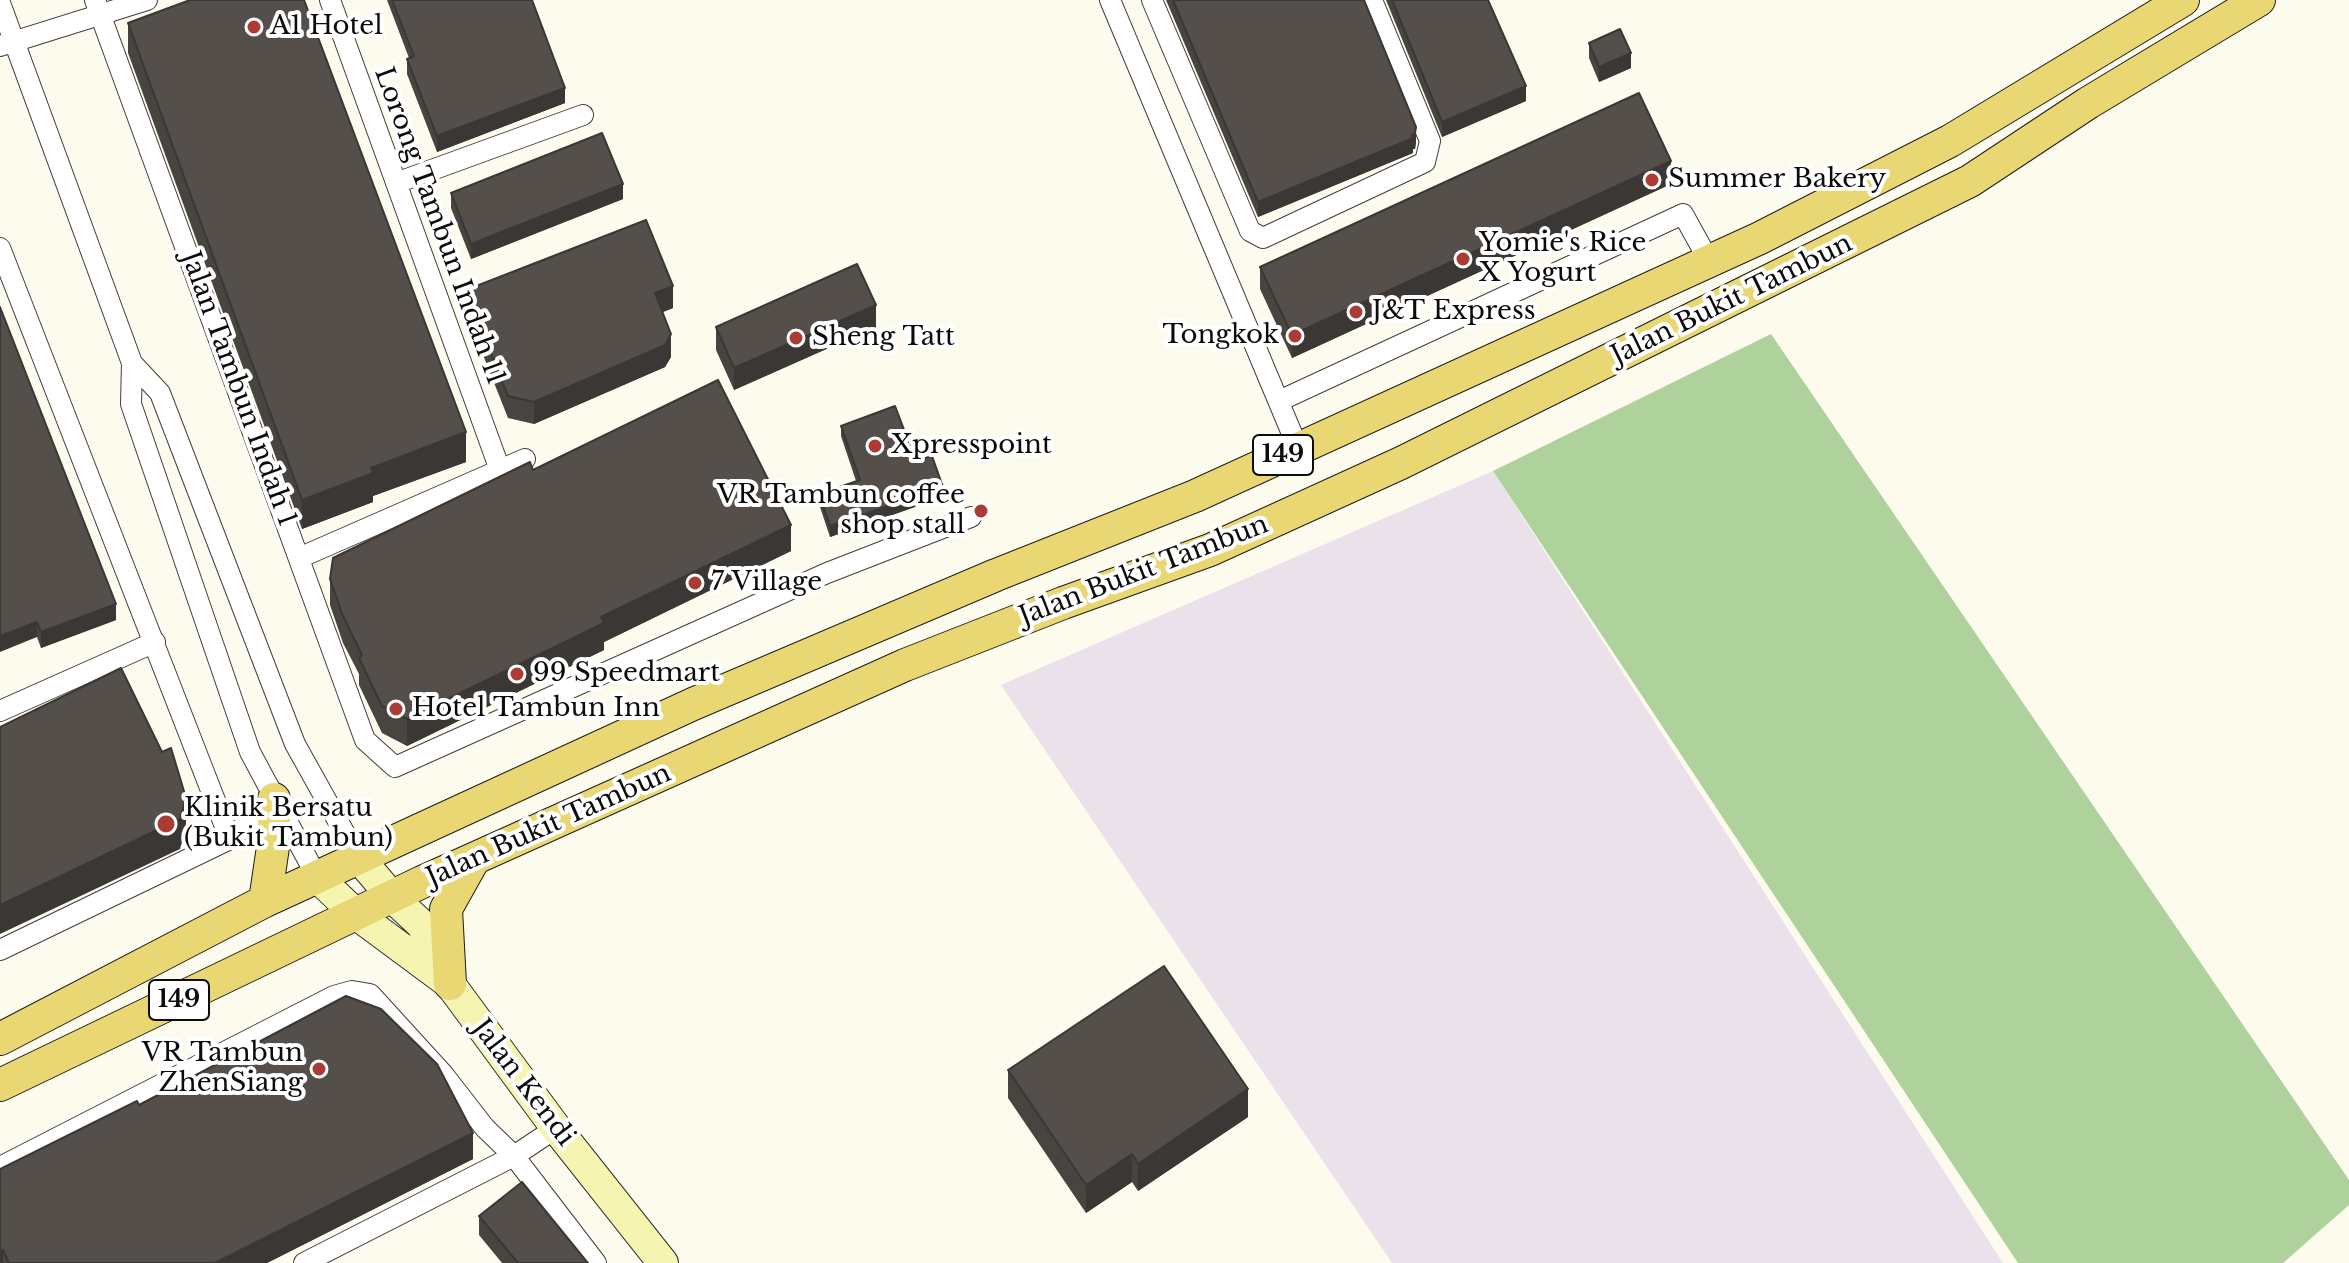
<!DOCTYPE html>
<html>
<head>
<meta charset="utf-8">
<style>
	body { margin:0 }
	canvas { display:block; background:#fdfbee }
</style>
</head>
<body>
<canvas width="2349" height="1263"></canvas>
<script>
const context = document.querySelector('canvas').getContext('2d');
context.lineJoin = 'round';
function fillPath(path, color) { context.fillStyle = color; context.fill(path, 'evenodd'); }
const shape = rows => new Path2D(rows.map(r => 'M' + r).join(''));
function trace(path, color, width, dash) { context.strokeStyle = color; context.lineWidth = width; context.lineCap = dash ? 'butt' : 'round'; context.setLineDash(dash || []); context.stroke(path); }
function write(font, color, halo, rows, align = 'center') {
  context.font = font + ' "Libre Baskerville",serif'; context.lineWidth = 8; context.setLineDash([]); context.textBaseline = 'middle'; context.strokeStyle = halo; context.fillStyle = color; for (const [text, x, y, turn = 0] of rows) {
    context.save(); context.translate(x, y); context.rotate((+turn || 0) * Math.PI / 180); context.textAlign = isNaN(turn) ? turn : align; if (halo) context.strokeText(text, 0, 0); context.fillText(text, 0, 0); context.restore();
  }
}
fillPath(shape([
	[1493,471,2003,1263,1392,1263,1001,685]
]), '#eae1ea');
fillPath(shape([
	[1771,334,2349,1180,2349,1205,2283,1263,2018,1263,1493,471]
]), '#afd29d');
const street = shape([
	[95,0,365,740,395,767,827,573,971,517],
	[330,0,500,470],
	[1110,0,1298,448],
	[1152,0,1250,231,1263,238,1425,162,1430,141,1372,0],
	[0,3,132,363,131,404,250,752,317,877],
	[0,46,147,0],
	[396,183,583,115],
	[0,248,230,839],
	[132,363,160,393,295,744,358,857],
	[1279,401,1683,214,1709,261],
	[299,558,525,459],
	[0,711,155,642],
	[0,950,230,839,274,799],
	[0,1167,334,996,352,991,370,994,443,1074,485,1128,514,1156,596,1263],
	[304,1263,514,1156,556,1128]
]);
const secondary = shape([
	[358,857,393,898,422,925,450,984,556,1128,663,1263],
	[317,877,357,915,446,981]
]);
const primary = shape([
	[265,901,274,840,274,799],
	[450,984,446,909,474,859],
	[0,1039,265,901,693,704,996,575,1195,496,1760,238,1950,141,2183,0],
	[0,1085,422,882,905,665,1063,603,1210,550,1401,463,1970,181,2088,103,2259,0]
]);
trace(street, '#3f3f3f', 22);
trace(secondary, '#2e2e2e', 32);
trace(primary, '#1d1d1d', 34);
trace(street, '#fff', 20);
trace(secondary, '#f5f4b0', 30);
trace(primary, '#e8d773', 32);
fillPath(shape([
	[387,0,532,0,565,103,437,152,407,74,407,59,409,58],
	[1166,0,1364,0,1416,142,1415,149,1413,149,1413,153,1258,217],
	[1386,0,1488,0,1526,101,1442,137],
	[128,23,466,462,373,496,373,502,302,529,128,53],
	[1589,43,1631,68,1599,82,1589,58],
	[1671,184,1292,358,1260,289,1260,267],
	[451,193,623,199,471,259,451,208],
	[466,290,673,308,663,312,671,357,665,367,534,424,508,418,466,312],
	[0,307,116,620,41,648,37,637],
	[716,327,876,327,734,390,716,350],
	[841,426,916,461,943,497,830,537,819,504,819,494,856,481,841,436],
	[533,470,791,551,604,642,604,650,407,746,382,733,359,685,359,674,343,643,330,605,330,579],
	[1008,1070,1248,1117,1138,1191,1132,1182,1086,1213,1008,1098],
	[139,1105,473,1159,267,1263,0,1263,0,1169],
	[479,1216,588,1263,502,1263,479,1235]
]), '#484440');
fillPath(shape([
	[1631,53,1631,68,1599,82,1599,67],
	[1526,86,1526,101,1442,137,1442,122],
	[565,88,565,103,437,152,437,136],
	[1416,127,1416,142,1415,149,1413,149,1413,153,1258,217,1258,202,1412,135],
	[1671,161,1671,184,1292,358,1292,335],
	[623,184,623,199,471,259,471,244],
	[673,286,673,308,655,315,655,293],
	[876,305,876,327,734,390,734,368],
	[671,334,671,357,665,367,534,424,534,402],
	[466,432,466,462,373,496,373,502,302,529,302,500,371,468],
	[943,487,943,497,830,537,830,526],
	[791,525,791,551,604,642,604,650,407,746,407,719,601,617],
	[116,604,116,620,41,648,41,632],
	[37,622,37,637,0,652,0,636],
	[186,798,186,828,180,849,0,934,0,905],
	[1248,1089,1248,1117,1138,1191,1138,1164],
	[473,1133,473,1159,267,1263,215,1263],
	[1132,1154,1132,1182,1086,1213,1086,1185],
	[3,1250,3,1263,0,1263,0,1252]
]), '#3b3734');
const building = shape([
	[190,0,304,0,466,432,371,468,373,473,302,500,128,23,190,0],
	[392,0,532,0,565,88,437,136,407,59,414,56,392,0],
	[1173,0,1364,0,1416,127,1415,133,1412,135,1413,138,1258,202,1173,0],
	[1392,0,1488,0,1526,86,1442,122,1392,0],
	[1620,29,1631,53,1599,67,1589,43,1620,29],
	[1639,93,1671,161,1292,335,1260,267,1639,93],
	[602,133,623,184,471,244,451,193,602,133],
	[646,220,673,286,655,293,671,334,665,345,534,402,508,396,466,290,646,220],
	[857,264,876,305,734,368,716,327,857,264],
	[0,307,116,604,41,632,37,622,0,636,0,307],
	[718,380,791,525,601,617,604,623,407,719,382,706,359,658,362,655,343,616,330,579,333,558,530,462,533,470,718,380],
	[895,406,916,461,932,456,943,487,830,526,819,494,860,480,841,426,895,406],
	[121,668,162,752,171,748,186,798,180,819,0,905,0,727,121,668],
	[1164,966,1248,1089,1138,1164,1132,1154,1086,1185,1008,1070,1164,966],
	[346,996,381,1009,437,1064,473,1133,215,1263,9,1263,3,1250,0,1252,0,1169,137,1101,139,1105,346,996],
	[522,1182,587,1262,588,1263,518,1263,479,1216,522,1182]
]);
fillPath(building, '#544f4a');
trace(building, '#3b3734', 2);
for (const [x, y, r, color] of [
	[254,27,8,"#ab3b35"],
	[1652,180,8,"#ab3b35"],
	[1463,259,8,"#ab3b35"],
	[1356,312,8,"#ab3b35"],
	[1295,336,8,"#ab3b35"],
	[796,338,8,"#ab3b35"],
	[875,446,8,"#ab3b35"],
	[981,511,8,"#ab3b35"],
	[695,583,8,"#ab3b35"],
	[517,674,8,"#ab3b35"],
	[396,709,8,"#ab3b35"],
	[166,824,10,"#ab3b35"],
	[319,1069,8,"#ab3b35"]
]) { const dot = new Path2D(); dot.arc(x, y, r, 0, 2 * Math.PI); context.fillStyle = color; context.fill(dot); trace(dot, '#fff', 3); }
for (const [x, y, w] of [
	[1283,455,60],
	[179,1000,60]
]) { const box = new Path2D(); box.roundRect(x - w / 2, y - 20, w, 40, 6); context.fillStyle = '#fff'; context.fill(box); trace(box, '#0c0c0c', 2); }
write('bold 24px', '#0c0c0c', null, [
	["149",1283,455],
	["149",179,1000]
]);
write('26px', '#0c0c0c', '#fff', [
	["A1 Hotel",270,27],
	["Summer Bakery",1668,180],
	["Yomie's Rice",1479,244],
	["X Yogurt",1479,274],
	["J&T Express",1372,312],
	["Tongkok",1279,336,"right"],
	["Sheng Tatt",812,338],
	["Xpresspoint",891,446],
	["VR Tambun coffee",965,496,"right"],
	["shop stall",965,526,"right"],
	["7 Village",711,583],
	["99 Speedmart",533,674],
	["Hotel Tambun Inn",412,709],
	["Klinik Bersatu",184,809],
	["(Bukit Tambun)",184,839],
	["VR Tambun",303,1054,"right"],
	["ZhenSiang",303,1084,"right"]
], 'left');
write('26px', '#0c0c0c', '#fff', [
	["Lorong Tambun Indah 11",439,226,70],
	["Jalan Bukit Tambun",1732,300,-26],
	["Jalan Tambun Indah 1",238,389,70],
	["Jalan Bukit Tambun",1144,571,-21],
	["Jalan Bukit Tambun",549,826,-24],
	["Jalan Kendi",523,1083,53]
]);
</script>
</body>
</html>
